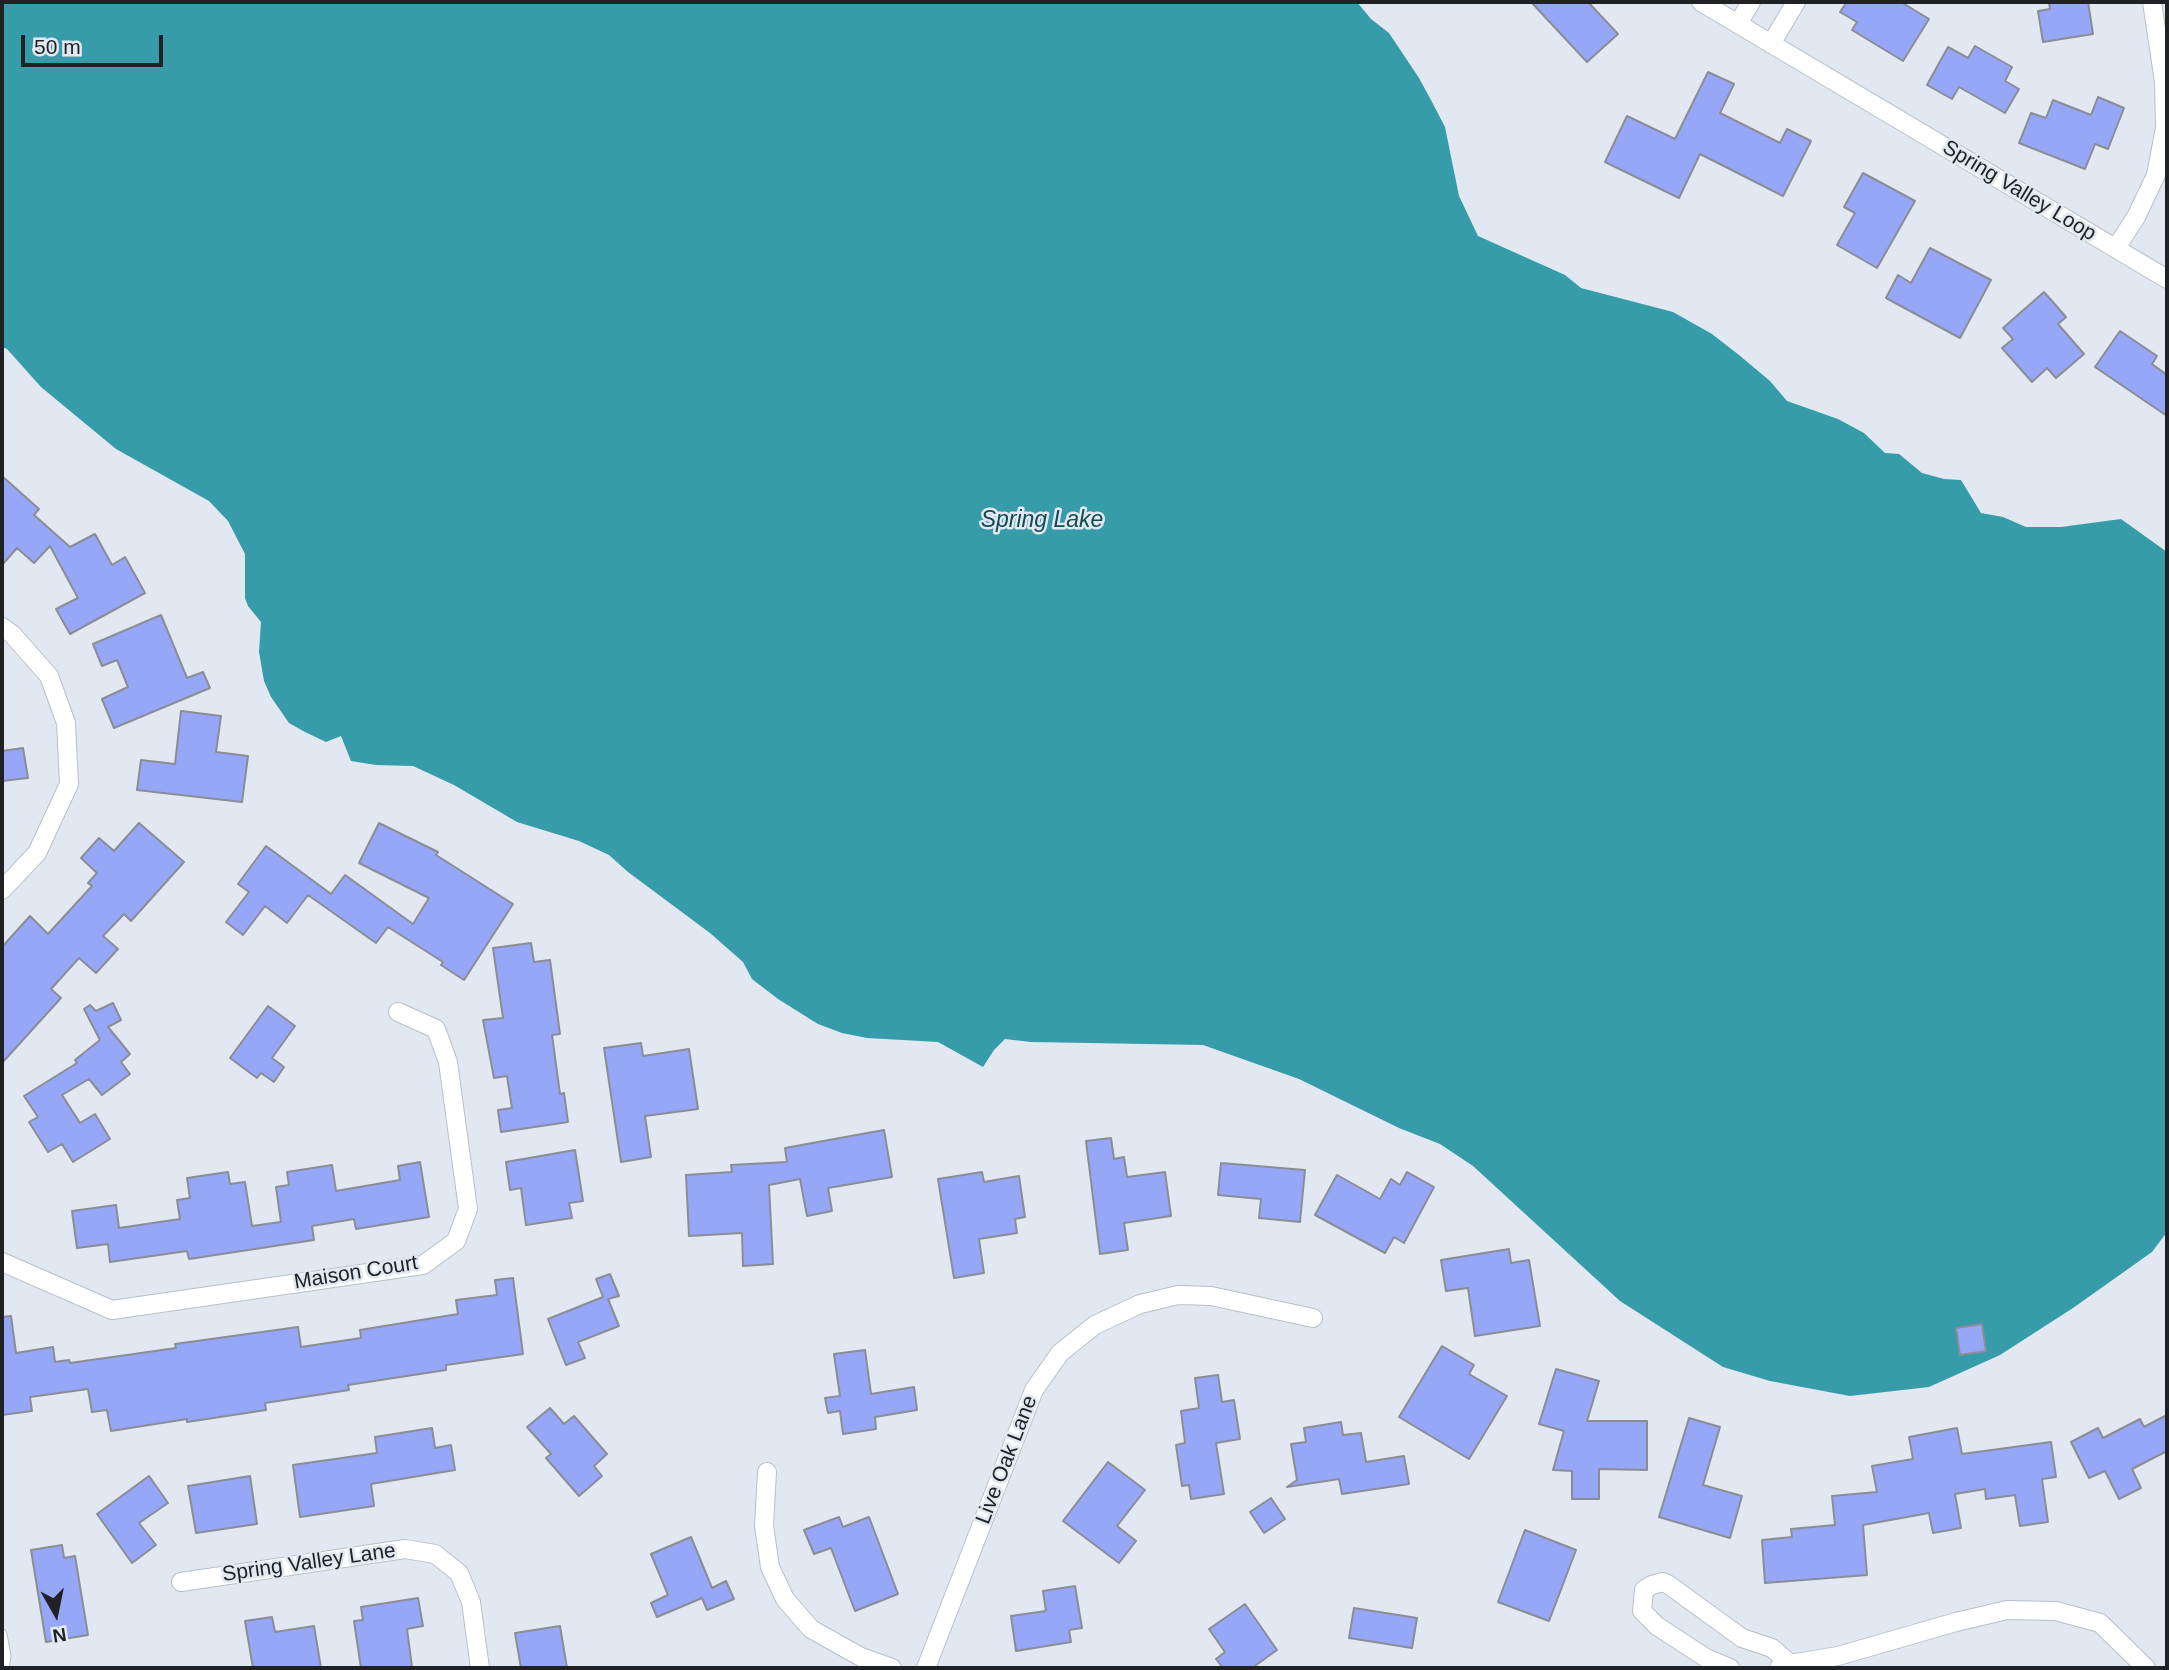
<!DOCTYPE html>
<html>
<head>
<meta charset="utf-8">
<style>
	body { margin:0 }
	#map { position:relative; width:2169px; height:1670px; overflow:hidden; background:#e1e8f1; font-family:Helvetica,sans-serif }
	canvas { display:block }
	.frame { position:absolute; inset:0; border:4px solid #1f2125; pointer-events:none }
	.north { position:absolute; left:21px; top:1579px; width:70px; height:70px; -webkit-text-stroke:5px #e1e8f1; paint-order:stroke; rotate:171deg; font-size:19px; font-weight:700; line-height:28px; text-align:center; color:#1f2125 }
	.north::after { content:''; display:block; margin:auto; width:24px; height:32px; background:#1f2125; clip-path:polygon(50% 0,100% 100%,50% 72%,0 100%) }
	.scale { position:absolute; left:21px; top:35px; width:142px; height:32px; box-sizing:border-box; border:4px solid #1f2125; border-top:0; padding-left:9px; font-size:21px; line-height:24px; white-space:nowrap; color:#1f2125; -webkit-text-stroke:5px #e1e8f1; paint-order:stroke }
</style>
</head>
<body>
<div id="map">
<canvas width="2169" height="1670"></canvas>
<div class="frame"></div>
<div class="north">N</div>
<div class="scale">50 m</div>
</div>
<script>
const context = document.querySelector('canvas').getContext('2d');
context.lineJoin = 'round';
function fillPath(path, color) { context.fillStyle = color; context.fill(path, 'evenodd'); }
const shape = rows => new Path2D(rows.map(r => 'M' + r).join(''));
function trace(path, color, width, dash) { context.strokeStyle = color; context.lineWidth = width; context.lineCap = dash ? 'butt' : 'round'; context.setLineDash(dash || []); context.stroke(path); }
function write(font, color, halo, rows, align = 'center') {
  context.font = font + ' Helvetica,sans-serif'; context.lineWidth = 5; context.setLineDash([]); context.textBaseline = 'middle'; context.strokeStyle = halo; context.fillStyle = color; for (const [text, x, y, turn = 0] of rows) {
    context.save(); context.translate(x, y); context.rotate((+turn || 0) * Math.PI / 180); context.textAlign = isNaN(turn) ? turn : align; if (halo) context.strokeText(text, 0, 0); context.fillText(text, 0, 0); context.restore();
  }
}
fillPath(shape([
	[2,2,1357,2,1371,19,1389,33,1419,78,1432,102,1445,127,1459,196,1478,236,1565,275,1581,288,1673,312,1712,334,1739,355,1770,381,1787,401,1838,419,1864,433,1885,453,1899,454,1922,473,1944,479,1961,480,1981,513,2003,517,2026,527,2061,527,2121,519,2167,552,2167,1232,2152,1252,2073,1308,2000,1355,1929,1387,1850,1396,1770,1381,1723,1367,1620,1301,1473,1166,1440,1144,1399,1128,1299,1079,1203,1045,1031,1042,1005,1039,994,1050,983,1067,938,1042,867,1038,842,1033,818,1024,778,999,752,979,743,962,710,933,628,872,609,855,579,841,517,822,454,785,413,766,376,765,351,761,341,736,326,742,305,732,289,723,271,697,264,681,259,652,261,622,248,606,245,598,245,554,228,521,209,501,116,449,41,387,7,349,2,347]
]), '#369ca9');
const building = shape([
	[1531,2,1588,2,1618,34,1587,62,1531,2],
	[1847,2,1901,2,1929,19,1903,61,1852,30,1857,22,1840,12,1847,2],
	[2049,2,2088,2,2093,34,2043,42,2038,11,2050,9,2049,2],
	[1975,46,2012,67,2005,81,2019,89,2005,113,1959,87,1952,99,1927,85,1948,47,1968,58,1975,46],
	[1708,72,1734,84,1720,113,1780,143,1787,129,1811,141,1783,196,1700,154,1679,198,1605,162,1627,116,1675,139,1708,72],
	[2098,97,2124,108,2108,149,2095,144,2085,169,2019,143,2031,113,2046,118,2053,100,2091,115,2098,97],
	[1863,173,1915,201,1877,268,1837,245,1855,213,1844,207,1863,173],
	[1930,248,1991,280,1960,338,1886,298,1898,275,1911,283,1930,248],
	[2044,292,2066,317,2058,324,2084,354,2056,378,2047,368,2032,382,2002,348,2013,339,2003,328,2044,292],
	[2120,331,2157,356,2152,364,2167,375,2167,416,2095,367,2120,331],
	[2,476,39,509,34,515,70,547,95,534,112,565,125,557,145,593,70,634,56,609,78,598,50,546,34,563,17,548,2,565,2,476],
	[161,615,187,678,203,672,210,688,114,728,102,699,128,687,117,660,102,666,93,644,161,615],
	[181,711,221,716,216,752,248,756,242,802,137,790,141,760,175,764,181,711],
	[23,748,28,778,2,781,2,751,23,748],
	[139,823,184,862,131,921,124,914,103,936,118,949,96,973,79,958,51,989,61,998,2,1063,2,947,30,916,48,934,92,886,88,883,97,873,81,858,99,838,114,851,139,823],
	[379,823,438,852,436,855,513,904,464,980,441,965,443,962,388,927,376,943,308,895,287,923,265,906,243,935,226,922,249,892,238,884,266,846,331,894,345,875,413,924,429,898,359,863,379,823],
	[531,943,534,962,550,960,560,1034,552,1035,560,1094,564,1093,568,1122,501,1132,498,1110,512,1108,507,1076,494,1078,483,1020,503,1018,493,948,531,943],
	[113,1003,121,1020,108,1027,130,1054,121,1062,130,1074,102,1095,89,1079,62,1095,80,1123,95,1114,110,1139,73,1162,62,1144,48,1152,29,1122,38,1117,24,1096,77,1063,75,1060,100,1040,84,1009,90,1005,96,1011,113,1003],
	[268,1006,295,1026,272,1058,284,1067,274,1082,261,1073,257,1078,230,1058,268,1006],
	[641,1043,643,1056,689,1049,698,1109,645,1116,651,1157,621,1162,604,1048,641,1043],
	[884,1130,892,1177,828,1188,832,1211,807,1216,800,1179,769,1185,773,1264,743,1266,742,1233,689,1236,686,1175,732,1172,731,1165,787,1162,785,1148,884,1130],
	[1111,1138,1114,1159,1124,1157,1127,1177,1165,1172,1171,1216,1124,1223,1128,1250,1100,1254,1086,1141,1111,1138],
	[575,1150,583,1201,569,1203,572,1218,526,1225,521,1188,510,1190,506,1162,575,1150],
	[420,1162,429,1217,356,1229,354,1219,312,1226,314,1240,189,1259,187,1251,110,1262,108,1244,77,1248,72,1211,116,1205,119,1228,180,1219,177,1200,190,1198,187,1178,228,1172,230,1184,245,1182,252,1226,281,1222,276,1187,289,1185,287,1172,332,1165,336,1191,400,1180,398,1166,420,1162],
	[1221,1163,1305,1170,1300,1222,1259,1218,1261,1199,1218,1195,1221,1163],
	[982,1172,984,1182,1019,1176,1025,1217,1015,1219,1017,1233,979,1239,984,1273,954,1278,938,1179,982,1172],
	[1407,1172,1434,1187,1404,1243,1394,1237,1385,1253,1315,1215,1337,1175,1380,1199,1391,1179,1400,1185,1407,1172],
	[1509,1249,1511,1263,1529,1260,1540,1326,1475,1336,1468,1288,1446,1291,1441,1260,1509,1249],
	[610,1274,619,1296,608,1299,619,1326,578,1342,585,1358,566,1365,548,1319,603,1297,596,1279,610,1274],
	[513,1278,523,1354,446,1365,446,1370,348,1385,349,1390,265,1403,266,1410,187,1422,187,1419,111,1431,107,1410,92,1412,88,1389,30,1397,32,1411,2,1415,2,1317,11,1316,16,1353,53,1347,55,1362,69,1360,70,1363,134,1354,176,1348,175,1344,298,1327,301,1347,361,1338,360,1330,458,1314,456,1300,497,1295,495,1280,513,1278],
	[1982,1324,1986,1351,1960,1355,1956,1328,1982,1324],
	[1442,1346,1474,1365,1469,1374,1507,1396,1469,1459,1399,1417,1442,1346],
	[865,1350,871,1394,914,1387,917,1410,875,1417,876,1429,843,1434,840,1411,828,1413,825,1398,840,1396,834,1354,865,1350],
	[1556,1369,1599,1381,1587,1421,1647,1421,1647,1470,1599,1469,1599,1499,1572,1499,1572,1471,1553,1470,1564,1431,1539,1424,1556,1369],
	[1218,1375,1222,1402,1234,1400,1240,1439,1216,1443,1224,1494,1191,1499,1189,1485,1182,1486,1176,1445,1185,1443,1181,1411,1199,1408,1195,1378,1218,1375],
	[550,1408,564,1424,574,1416,607,1454,594,1466,602,1476,579,1496,546,1458,551,1454,527,1427,550,1408],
	[2167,1415,2167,1451,2132,1469,2141,1488,2119,1499,2105,1471,2089,1478,2071,1442,2098,1428,2103,1438,2140,1419,2144,1427,2167,1415],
	[1689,1418,1720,1427,1703,1485,1742,1496,1730,1538,1659,1517,1689,1418],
	[1341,1422,1343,1435,1361,1433,1366,1462,1404,1456,1409,1484,1342,1494,1339,1479,1287,1487,1297,1480,1291,1444,1306,1442,1304,1428,1341,1422],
	[432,1428,435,1448,451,1445,455,1470,371,1484,374,1506,300,1517,293,1465,377,1453,375,1437,432,1428],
	[1957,1428,1962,1454,2051,1442,2056,1477,2042,1479,2048,1522,2020,1526,2015,1495,1986,1499,1985,1489,1955,1494,1961,1528,1933,1533,1929,1513,1863,1525,1867,1575,1765,1583,1762,1540,1792,1537,1791,1529,1835,1525,1832,1496,1877,1492,1872,1466,1913,1459,1909,1437,1957,1428],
	[1108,1462,1145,1490,1117,1526,1136,1541,1119,1563,1063,1521,1108,1462],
	[149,1476,168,1503,139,1523,156,1545,132,1563,97,1514,149,1476],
	[250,1476,257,1524,196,1533,188,1486,250,1476],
	[1271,1498,1285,1519,1264,1533,1250,1512,1271,1498],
	[839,1517,843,1527,869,1517,898,1594,855,1611,831,1548,814,1554,804,1530,839,1517],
	[1525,1530,1576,1550,1549,1621,1498,1602,1525,1530],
	[691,1537,712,1588,726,1581,734,1599,707,1610,702,1598,657,1617,651,1603,668,1595,651,1554,691,1537],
	[62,1545,64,1558,75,1556,88,1635,46,1642,31,1550,62,1545],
	[1075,1586,1082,1628,1069,1630,1071,1642,1016,1651,1011,1616,1046,1611,1043,1591,1075,1586],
	[418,1598,423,1626,407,1629,412,1667,361,1668,354,1621,363,1620,361,1607,418,1598],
	[1245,1604,1277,1650,1252,1668,1223,1668,1216,1659,1225,1652,1209,1629,1245,1604],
	[1354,1608,1417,1618,1412,1648,1349,1638,1354,1608],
	[272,1617,275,1632,314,1626,321,1668,253,1668,245,1621,272,1617],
	[560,1626,567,1668,521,1668,515,1633,560,1626]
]);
fillPath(building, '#97a7f7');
trace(building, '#8a8d96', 2);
const lane = shape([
	[2,1634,6,1656,4,1668]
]);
const street = shape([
	[1701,2,2167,279],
	[1738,24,1751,2],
	[1771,44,1796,2],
	[2116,248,2136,217,2156,175,2165,128,2164,82,2152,2],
	[2,627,12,634,49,676,66,723,69,784,37,853,2,890],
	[2,1262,112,1310,423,1265,456,1241,468,1209,448,1062,436,1029,398,1012],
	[767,1472,764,1526,770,1567,785,1599,811,1629,861,1657,892,1668],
	[181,1582,405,1549,435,1554,459,1573,471,1602,480,1668],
	[926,1668,1034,1390,1060,1353,1095,1325,1140,1304,1178,1295,1211,1296,1313,1318],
	[1730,1668,1706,1658,1657,1626,1642,1611,1644,1590,1652,1585,1663,1582,1669,1585,1742,1638,1772,1648,1790,1664],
	[1779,1668,1790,1664,1838,1656,1956,1622,2007,1610,2056,1611,2100,1623,2146,1668]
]);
trace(lane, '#b8bfc7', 11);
trace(street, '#b8bfc7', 20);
trace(lane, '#fff', 9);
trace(street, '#fff', 18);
write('21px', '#1f2125', '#e1e8f1', [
	["Spring Valley Loop",2019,191,31],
	["Maison Court",356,1273,-9],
	["Live Oak Lane",1007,1460,-69],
	["Spring Valley Lane",309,1563,-8]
]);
write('italic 23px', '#114c53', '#e1e8f1', [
	["Spring Lake",1042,521]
]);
</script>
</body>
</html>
